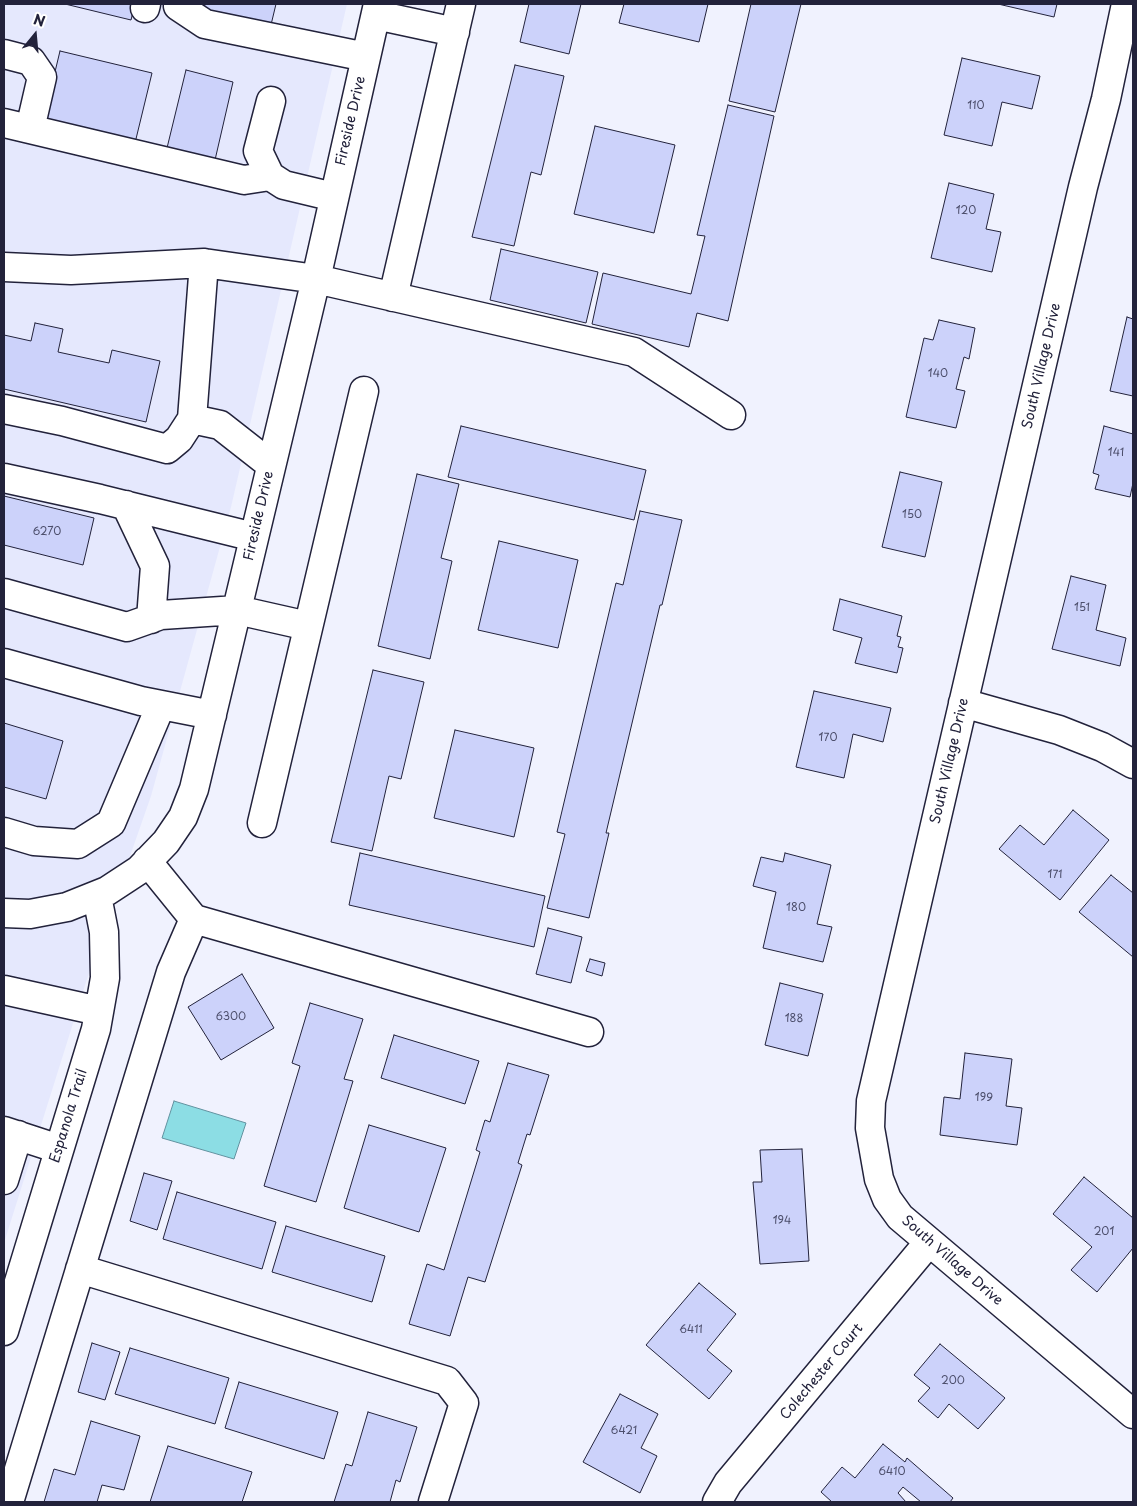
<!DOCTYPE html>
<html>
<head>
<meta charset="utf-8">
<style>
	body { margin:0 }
	#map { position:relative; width:1137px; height:1506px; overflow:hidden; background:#f0f2fe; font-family:"Playpen Sans",sans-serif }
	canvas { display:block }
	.frame { position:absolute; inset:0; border:5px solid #22223b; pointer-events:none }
	.north { position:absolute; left:10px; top:10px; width:50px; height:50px; -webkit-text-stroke:4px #fff; paint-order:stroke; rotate:17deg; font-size:14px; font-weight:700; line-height:20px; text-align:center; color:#22223b }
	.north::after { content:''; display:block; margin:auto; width:18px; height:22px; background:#22223b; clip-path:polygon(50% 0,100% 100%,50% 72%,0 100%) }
</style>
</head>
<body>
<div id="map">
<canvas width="1137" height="1506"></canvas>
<div class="frame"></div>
<div class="north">N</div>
</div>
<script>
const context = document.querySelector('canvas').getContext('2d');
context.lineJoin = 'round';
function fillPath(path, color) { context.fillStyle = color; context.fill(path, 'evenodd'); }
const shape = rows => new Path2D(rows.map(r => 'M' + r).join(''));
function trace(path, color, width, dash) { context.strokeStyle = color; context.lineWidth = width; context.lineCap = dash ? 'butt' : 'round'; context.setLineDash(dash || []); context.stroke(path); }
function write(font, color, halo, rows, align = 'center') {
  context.font = font + ' "Playpen Sans",sans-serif'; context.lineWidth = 4; context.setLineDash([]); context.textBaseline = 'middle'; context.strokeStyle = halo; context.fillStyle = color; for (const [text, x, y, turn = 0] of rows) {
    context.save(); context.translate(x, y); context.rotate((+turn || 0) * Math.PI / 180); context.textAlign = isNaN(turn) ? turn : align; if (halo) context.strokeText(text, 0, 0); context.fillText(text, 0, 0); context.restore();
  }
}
fillPath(shape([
	[4,4,347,4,231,507,151,796,86,982,4,1243]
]), '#e5e8fd');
const water = shape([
	[174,1101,246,1123,234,1159,162,1138,174,1101]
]);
fillPath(water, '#8cdde4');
trace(water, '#6292a0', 1);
const building = shape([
	[65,4,135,4,131,20,65,4],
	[205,4,276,4,270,29,203,13,205,4],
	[529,4,581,4,569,54,520,42,529,4],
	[624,4,708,4,699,42,619,23,624,4],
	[751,4,801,4,775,112,729,101,751,4],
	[998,4,1057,4,1054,17,998,4],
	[60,51,152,73,135,143,43,122,60,51],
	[962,58,1040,76,1032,109,1002,102,992,146,944,135,962,58],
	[515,65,564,76,541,175,531,172,514,246,472,237,515,65],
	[186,70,233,82,215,160,167,148,186,70],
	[728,105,774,116,728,321,697,313,689,347,592,324,603,273,691,294,705,236,697,235,728,105],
	[595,126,675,145,654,233,574,214,595,126],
	[949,183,994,194,986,229,1001,232,992,272,931,258,949,183],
	[501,249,598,272,586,323,490,300,501,249],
	[1127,317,1133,319,1133,396,1110,391,1127,317],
	[939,320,975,328,969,359,964,357,956,389,965,391,956,428,906,417,924,338,933,340,939,320],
	[35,323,63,329,58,352,109,363,112,350,160,361,146,422,4,389,4,335,31,341,35,323],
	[461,426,646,470,634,520,448,477,461,426],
	[1104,426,1133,434,1133,483,1130,497,1095,489,1099,475,1093,473,1104,426],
	[900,472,942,482,925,557,882,547,900,472],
	[417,474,459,484,441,558,452,561,430,659,378,646,417,474],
	[4,496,94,518,83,565,4,545,4,496],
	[640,511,682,520,662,605,660,605,606,833,609,833,589,918,547,908,565,834,557,832,616,583,623,585,640,511],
	[499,541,578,560,558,648,478,630,499,541],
	[1071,576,1106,585,1096,630,1126,638,1120,666,1052,649,1071,576],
	[840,599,902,616,897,636,901,637,898,647,903,648,897,673,855,663,862,638,833,630,840,599],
	[373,670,424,682,401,779,389,776,372,851,331,842,373,670],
	[814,691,891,708,883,742,853,734,844,778,796,767,814,691],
	[4,723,63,741,46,799,4,787,4,723],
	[455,730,534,748,514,837,434,818,455,730],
	[1073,810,1109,840,1060,900,999,849,1020,825,1044,845,1073,810],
	[360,853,545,896,534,947,349,905,360,853],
	[785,853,831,865,817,924,832,927,823,962,763,948,776,892,753,886,761,857,783,862,785,853],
	[1111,875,1133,893,1133,957,1079,912,1111,875],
	[548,928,582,937,571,983,536,974,548,928],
	[590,959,605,963,602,976,586,971,590,959],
	[242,974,274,1028,221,1060,188,1007,242,974],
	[780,983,823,994,808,1056,765,1045,780,983],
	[310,1003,363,1019,344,1079,353,1081,316,1202,264,1186,300,1066,292,1063,310,1003],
	[394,1035,479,1061,465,1104,381,1078,394,1035],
	[965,1053,1012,1059,1006,1106,1022,1108,1017,1145,940,1135,944,1097,960,1099,965,1053],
	[508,1063,549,1075,530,1135,527,1134,518,1163,522,1165,485,1282,468,1277,450,1336,409,1324,427,1264,444,1270,480,1152,476,1150,484,1123,485,1120,490,1122,508,1063],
	[369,1125,446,1148,419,1232,344,1208,369,1125],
	[802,1149,809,1261,760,1264,753,1182,762,1182,760,1150,802,1149],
	[144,1173,172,1181,157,1230,130,1221,144,1173],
	[1084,1177,1133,1218,1133,1248,1097,1292,1071,1270,1092,1247,1053,1214,1084,1177],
	[177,1192,276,1222,262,1269,163,1239,177,1192],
	[286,1226,385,1256,372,1302,272,1272,286,1226],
	[699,1283,736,1314,707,1350,732,1371,709,1399,646,1345,699,1283],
	[92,1343,120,1352,105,1400,78,1392,92,1343],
	[940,1344,1005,1398,978,1429,949,1404,938,1418,918,1401,930,1388,914,1375,940,1344],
	[130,1348,229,1378,215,1424,115,1394,130,1348],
	[239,1382,338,1412,324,1459,225,1428,239,1382],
	[620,1394,658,1414,641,1448,657,1456,640,1493,583,1462,620,1394],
	[368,1412,417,1427,400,1482,396,1480,390,1502,334,1502,346,1464,352,1466,368,1412],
	[91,1421,140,1436,124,1490,102,1485,97,1502,44,1502,54,1469,75,1475,91,1421],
	[883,1444,905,1462,907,1458,953,1498,950,1502,921,1502,903,1487,898,1493,906,1502,832,1502,821,1492,842,1467,855,1478,883,1444],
	[168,1446,252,1472,242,1502,150,1502,168,1446]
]);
fillPath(building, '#ccd2fa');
trace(building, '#22223b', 1);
const minor = shape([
	[179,4,178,6,205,24,366,57],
	[1126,4,1106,99,1083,187,871,1101,870,1128,879,1179,887,1199,900,1217,1133,1414],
	[145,8,146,4],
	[376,15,455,32],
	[4,54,31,61,42,77,30,129],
	[271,101,258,151,270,176,284,185,334,197],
	[4,123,244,180,270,176],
	[4,267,71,270,204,263,316,279,634,352,731,415],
	[393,297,461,4],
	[4,409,62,421,167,449,179,439,192,419,220,425,271,465],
	[192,419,204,263],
	[4,478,100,499,254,537],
	[126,505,155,566,151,619],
	[4,593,127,627,161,615,237,610,308,626],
	[4,663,141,701,212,715],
	[963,703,1059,730,1102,747,1133,764],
	[262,823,364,391],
	[4,832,34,841,78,844,111,823,161,705],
	[147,861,194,919,589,1032],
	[4,913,30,914,67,907,107,891,139,870,166,842,183,817,194,789,316,279,378,4],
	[4,990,99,1011],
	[4,1131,59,1149],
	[4,1180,18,1135],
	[80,1269,447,1381,464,1403,433,1502],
	[4,1331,96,1029,105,978,104,932,97,896],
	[9,1502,171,972,194,919],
	[717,1502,728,1483,929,1242]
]);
trace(minor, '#22223b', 31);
trace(minor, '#fff', 28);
write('11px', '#4c4e6b', null, [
	["110",976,106],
	["120",966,211],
	["140",938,374],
	["141",1116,453],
	["150",912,515],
	["6270",47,532],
	["151",1082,608],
	["170",828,738],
	["171",1055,875],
	["180",796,908],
	["6300",231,1017],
	["188",794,1019],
	["199",984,1098],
	["194",782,1221],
	["201",1104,1232],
	["6411",691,1330],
	["200",953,1381],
	["6421",624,1431],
	["6410",892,1472]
]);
write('14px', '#22223b', '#fff', [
	["Fireside Drive",351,121,-77],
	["South Village Drive",1042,366,-77],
	["Fireside Drive",259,516,-77],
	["South Village Drive",950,761,-77],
	["Espanola Trail",69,1116,-73],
	["South Village Drive",952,1261,41],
	["Colechester Court",822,1372,-50]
]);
</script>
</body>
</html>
